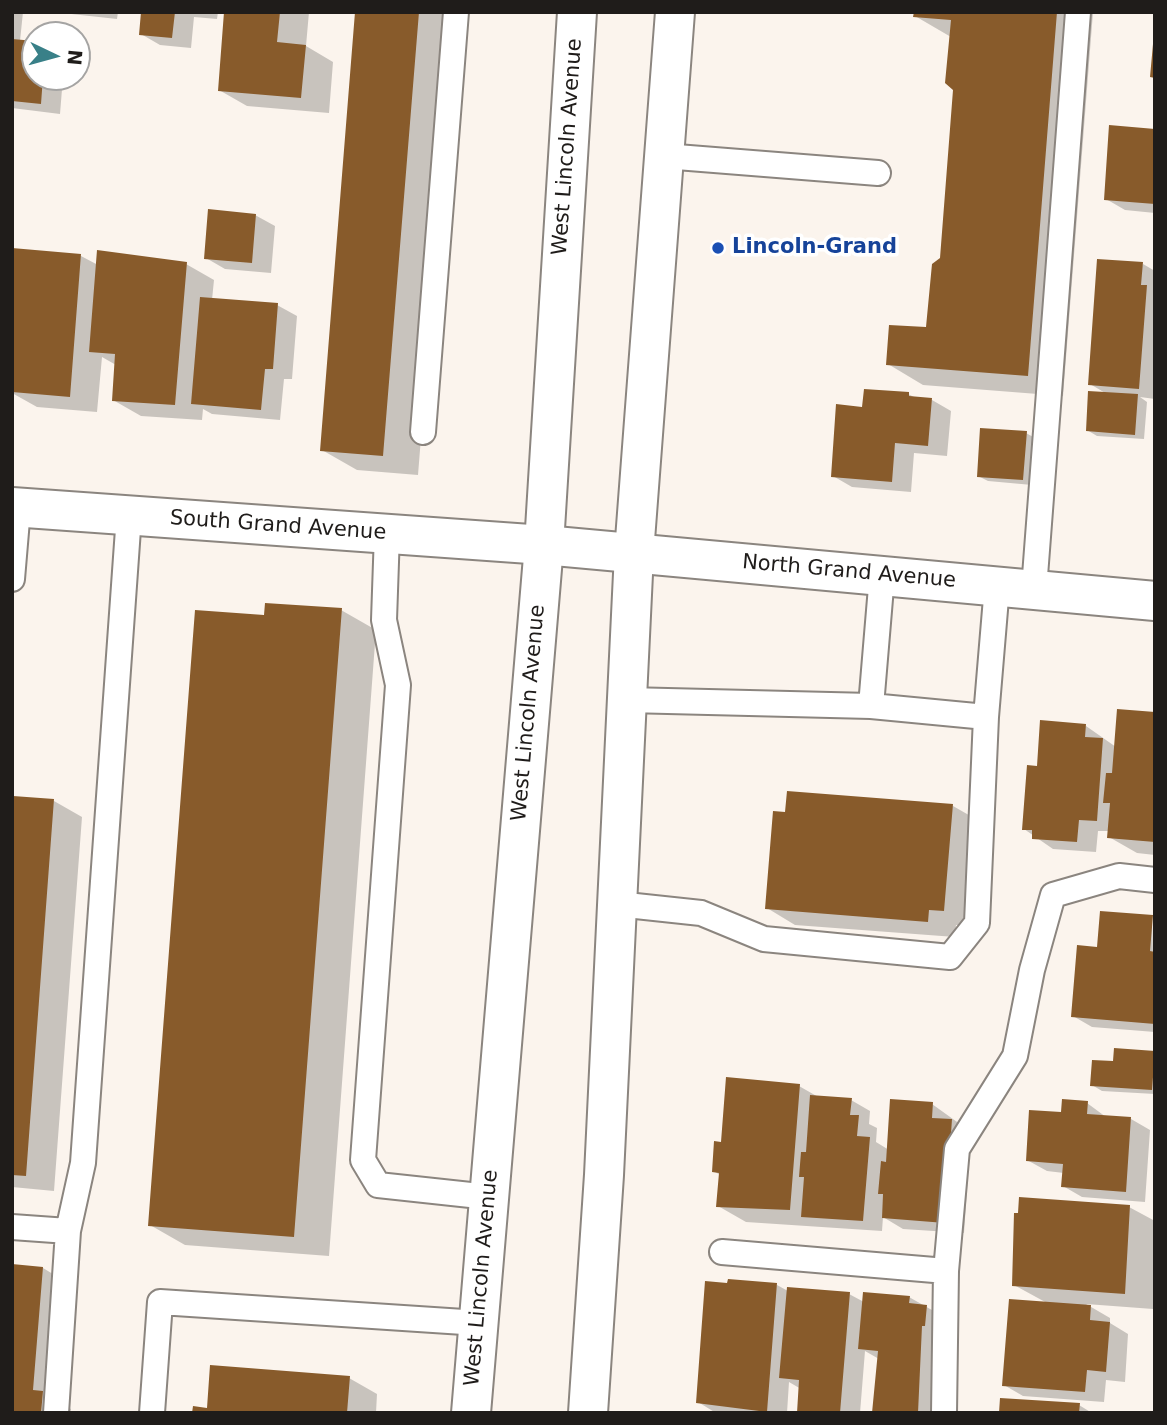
<!DOCTYPE html>
<html>
<head>
<meta charset="utf-8">
<style>
	body { margin:0 }
	#map { position:relative; width:1167px; height:1425px; overflow:hidden; background:#fbf4ed; font-family:"DejaVu Sans",sans-serif }
	canvas { display:block }
	.frame { position:absolute; inset:0; border:14px solid #1f1c1a; pointer-events:none }
	.north { position:absolute; left:21px; top:21px; width:70px; height:70px; box-sizing:border-box; background:#fff; border:2px solid #a5a4a3; border-radius:50%; rotate:95deg; font-size:19px; font-weight:700; line-height:28px; text-align:center; color:#1f1c1a }
	.north::after { content:''; display:block; margin:auto; width:24px; height:32px; background:#398088; clip-path:polygon(50% 0,100% 100%,50% 72%,0 100%) }
</style>
</head>
<body>
<div id="map">
<canvas width="1167" height="1425"></canvas>
<div class="frame"></div>
<div class="north">N</div>
</div>
<script>
const context = document.querySelector('canvas').getContext('2d');
context.lineJoin = 'round';
function fillPath(path, color) { context.fillStyle = color; context.fill(path, 'evenodd'); }
const shape = rows => new Path2D(rows.map(r => 'M' + r).join(''));
function trace(path, color, width, dash) { context.strokeStyle = color; context.lineWidth = width; context.lineCap = dash ? 'butt' : 'round'; context.setLineDash(dash || []); context.stroke(path); }
function write(font, color, halo, rows, align = 'center') {
  context.font = font + ' "DejaVu Sans",sans-serif'; context.lineWidth = 7; context.setLineDash([]); context.textBaseline = 'middle'; context.strokeStyle = halo; context.fillStyle = color; for (const [text, x, y, turn = 0] of rows) {
    context.save(); context.translate(x, y); context.rotate((+turn || 0) * Math.PI / 180); context.textAlign = isNaN(turn) ? turn : align; if (halo) context.strokeText(text, 0, 0); context.fillText(text, 0, 0); context.restore();
  }
}
fillPath(shape([
	[12,12,23,12,20,41,35,42,35,77,63,77,60,114,12,108],
	[53,12,118,12,117,19],
	[143,12,218,12,217,19,194,17,191,48,160,45,141,34],
	[226,12,309,12,306,46,333,62,329,113,247,106,219,90],
	[357,12,455,12,418,475,357,470,322,450],
	[915,12,1093,12,1063,396,923,385,888,364,928,329,941,259,955,90,951,37,915,16],
	[1155,130,1155,213,1125,210,1106,199],
	[255,215,275,226,271,273,225,269,206,258],
	[12,250,81,256,98,265,186,264,214,280,212,300,277,305,297,316,292,379,284,379,280,420,212,414,203,409,202,420,141,416,113,400,116,365,102,357,97,412,37,407,12,393],
	[1143,264,1155,271,1155,399,1140,397,1147,402,1144,439,1097,436,1087,430,1107,394,1090,384],
	[908,394,916,398,932,400,951,411,947,456,914,453,911,492,852,487,833,476,864,409],
	[1026,433,1035,438,1032,485,988,481,978,476],
	[341,610,376,630,329,1256,185,1245,150,1225,265,617],
	[1155,713,1155,855,1137,853,1109,837,1109,831,1098,831,1096,852,1053,849,1024,829,1039,768,1086,726,1116,747],
	[12,779,13,798,54,801,82,817,54,1191,12,1187],
	[953,806,981,822,972,926,956,925,955,937,795,925,767,908],
	[1152,916,1155,1032,1092,1027,1073,1016,1099,949],
	[1155,1053,1155,1094,1102,1091,1092,1085,1114,1063],
	[799,1086,820,1098,851,1100,870,1111,869,1124,877,1128,876,1142,889,1150,932,1104,971,1132,964,1233,903,1229,883,1217,882,1231,746,1222,718,1206,720,1175,714,1171,723,1144],
	[1087,1103,1106,1117,1131,1119,1150,1130,1145,1202,1082,1197,1063,1186,1064,1173,1047,1171,1027,1160,1063,1114],
	[1129,1207,1155,1221,1153,1309,1086,1304,1110,1318,1110,1323,1128,1334,1125,1382,1106,1380,1104,1402,1023,1396,1004,1385,1047,1303,1014,1285,1020,1215],
	[12,1266,43,1268,71,1285,61,1403,71,1409,70,1413,12,1413],
	[777,1285,788,1291,849,1294,864,1302,909,1297,946,1318,937,1413,874,1413,879,1359,865,1351,860,1413,799,1413,801,1389,789,1382,787,1413,716,1413,698,1402],
	[349,1378,377,1394,376,1413,194,1413],
	[1079,1405,1092,1413,1001,1413]
]), '#0003');
fillPath(shape([
	[141,12,175,12,172,38,139,35],
	[224,12,280,12,277,42,306,45,301,98,218,91],
	[355,12,419,12,383,456,320,451],
	[914,12,1057,12,1028,376,886,365,889,325,926,327,932,264,940,258,953,90,945,83,951,20,913,17],
	[12,39,35,41,35,77,43,77,41,104,12,101],
	[1153,44,1155,44,1155,78,1150,77],
	[1109,125,1155,129,1155,204,1104,200],
	[208,209,256,214,252,263,204,259],
	[12,248,81,254,70,397,12,392],
	[97,250,187,262,175,405,112,401,115,354,89,352],
	[1097,259,1143,262,1141,285,1147,285,1139,389,1088,385],
	[200,297,278,303,273,369,265,369,261,410,191,404],
	[864,389,909,392,909,396,932,398,928,446,895,443,892,482,831,477,836,404,862,407],
	[1088,391,1138,394,1135,435,1086,431],
	[980,428,1027,431,1023,480,977,477],
	[265,603,342,608,294,1237,148,1226,195,610,264,615],
	[1117,709,1155,712,1155,842,1107,838,1110,803,1103,803,1106,773,1112,773],
	[1040,720,1086,724,1085,737,1103,738,1097,821,1079,820,1077,842,1032,839,1032,830,1022,830,1027,765,1037,766],
	[787,791,953,804,944,911,929,910,928,922,765,909,773,811,785,812],
	[13,796,54,799,26,1176,12,1175],
	[1100,911,1153,915,1150,951,1155,952,1155,1024,1071,1017,1077,945,1097,947],
	[1114,1048,1155,1051,1152,1090,1090,1086,1092,1060,1113,1061],
	[726,1077,800,1084,790,1210,716,1207,719,1173,712,1172,714,1141,721,1142],
	[810,1095,852,1098,850,1115,859,1115,857,1136,870,1137,863,1221,801,1217,804,1177,799,1177,801,1152,806,1152],
	[890,1099,933,1102,932,1118,952,1119,945,1223,882,1218,883,1194,878,1194,881,1161,886,1162],
	[1062,1099,1088,1101,1087,1114,1131,1117,1126,1192,1061,1187,1063,1164,1026,1161,1029,1110,1061,1112],
	[1019,1197,1130,1205,1125,1294,1012,1286,1014,1213,1018,1213],
	[12,1264,43,1267,33,1390,43,1391,41,1413,12,1413],
	[728,1279,777,1283,767,1412,696,1403,705,1281,727,1283],
	[787,1287,850,1292,840,1413,797,1413,799,1380,779,1378],
	[863,1292,910,1296,909,1303,927,1305,925,1326,922,1326,918,1413,872,1413,878,1351,858,1349],
	[1009,1299,1091,1305,1090,1320,1110,1322,1106,1372,1087,1370,1085,1392,1002,1386],
	[210,1365,350,1376,347,1413,192,1413,193,1406,207,1408],
	[1000,1398,1080,1403,1079,1413,999,1413]
]), '#885b2b');
const lane = shape([
	[664,156,878,173],
	[423,432,456,12],
	[387,533,384,620,398,685,363,1160,378,1185,489,1197],
	[12,579,18,508],
	[1034,589,1078,12],
	[627,700,871,706,882,575],
	[871,706,986,717],
	[617,904,701,913,764,939,950,957,977,923,986,717,997,586],
	[12,1227,68,1231],
	[722,1252,946,1271],
	[56,1413,68,1231,83,1163,129,515],
	[152,1413,160,1302,479,1323],
	[944,1413,946,1271,957,1149,1015,1056,1032,970,1053,895,1119,876,1155,880]
]);
const street = shape([
	[12,507,544,545]
]);
const secondary = shape([
	[544,545,1155,601]
]);
const primary = shape([
	[471,1413,544,545,577,12],
	[588,1413,604,1175,634,553,675,12]
]);
trace(lane, '#8b857f', 28);
trace(street, '#8b857f', 42);
trace(secondary, '#8b857f', 42);
trace(primary, '#8b857f', 42);
trace(lane, '#fff', 24);
trace(street, '#fff', 38);
trace(secondary, '#fff', 38);
trace(primary, '#fff', 38);
for (const [x, y, r, color] of [
	[718,248,7,"#1a4fb4"]
]) { const dot = new Path2D(); dot.arc(x, y, r, 0, 2 * Math.PI); context.fillStyle = color; context.fill(dot); trace(dot, '#fff', 2.5); }
write('21px', '#1f1c1a', '#fff', [
	["West Lincoln Avenue",568,147,-86],
	["South Grand Avenue",278,526,4],
	["North Grand Avenue",849,572,5],
	["West Lincoln Avenue",529,713,-85],
	["West Lincoln Avenue",482,1278,-85]
]);
write('bold 21px', '#164399', '#fff', [
	["Lincoln-Grand",732,248]
], 'left');
</script>
</body>
</html>
